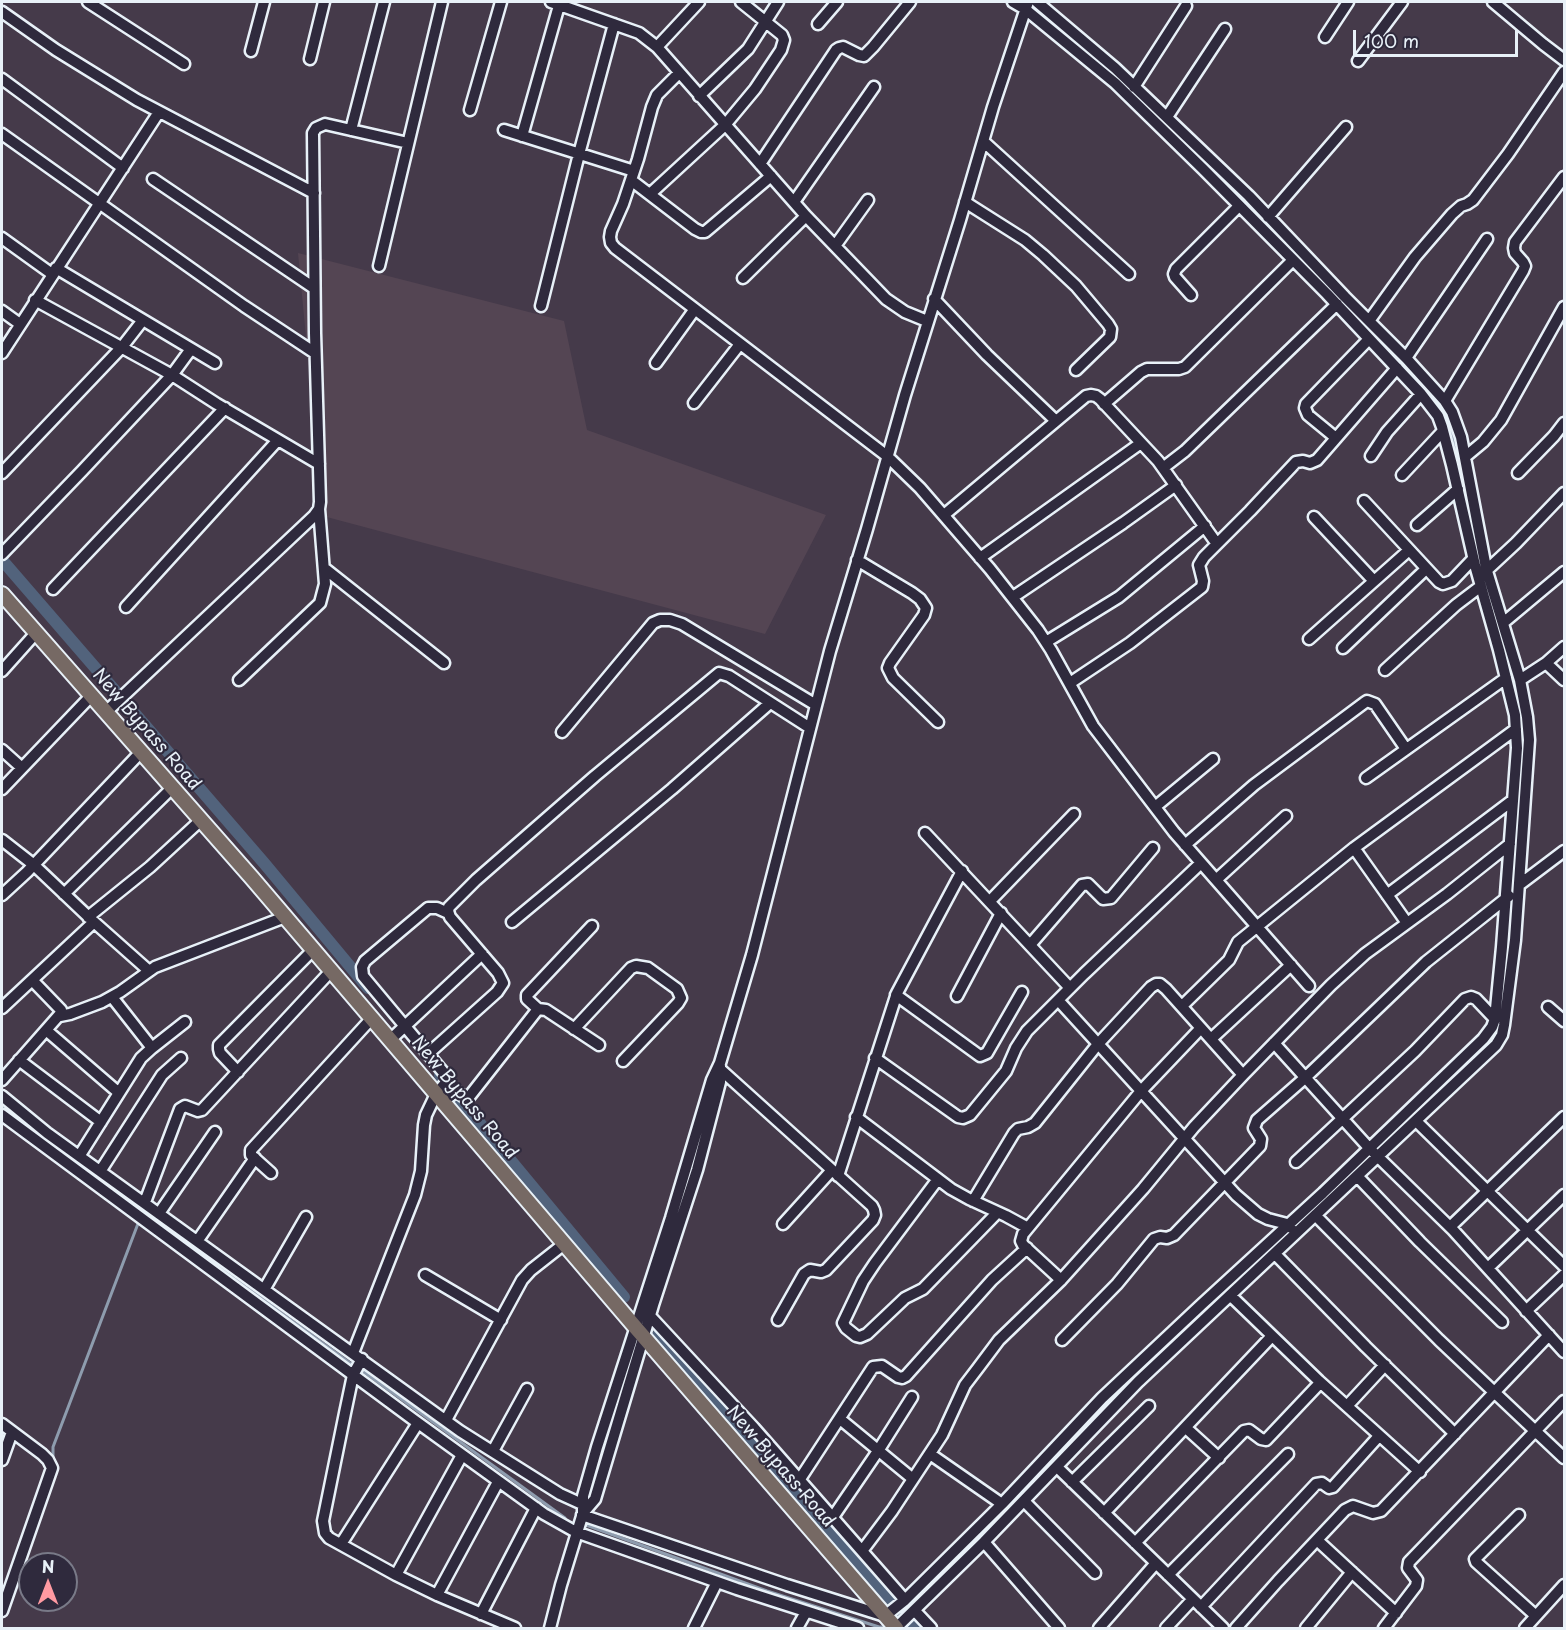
<!DOCTYPE html>
<html>
<head>
<meta charset="utf-8">
<style>
	body { margin:0 }
	#map { position:relative; width:1566px; height:1630px; overflow:hidden; background:#453a4a; font-family:"Playpen Sans",sans-serif }
	canvas { display:block }
	.frame { position:absolute; inset:0; border:3px solid #e8f1f8; pointer-events:none }
	.north { position:absolute; left:18px; top:1552px; width:60px; height:60px; box-sizing:border-box; background:#2f2a3d; border:2px solid #797a88; border-radius:50%; rotate:0deg; font-size:16px; font-weight:700; line-height:24px; text-align:center; color:#e8f1f8 }
	.north::after { content:''; display:block; margin:auto; width:21px; height:27px; background:#ff9aa2; clip-path:polygon(50% 0,100% 100%,50% 72%,0 100%) }
	.scale { position:absolute; left:1353px; top:30px; width:165px; height:27px; box-sizing:border-box; border:3px solid #e8f1f8; border-top:0; padding-left:8px; font-size:18px; line-height:21px; white-space:nowrap; color:#e8f1f8; -webkit-text-stroke:4px #2f2a3d; paint-order:stroke }
</style>
</head>
<body>
<div id="map">
<canvas width="1566" height="1630"></canvas>
<div class="frame"></div>
<div class="north">N</div>
<div class="scale">100 m</div>
</div>
<script>
const context = document.querySelector('canvas').getContext('2d');
context.lineJoin = 'round';
function fillPath(path, color) { context.fillStyle = color; context.fill(path, 'evenodd'); }
const shape = rows => new Path2D(rows.map(r => 'M' + r).join(''));
function trace(path, color, width, dash) { context.strokeStyle = color; context.lineWidth = width; context.lineCap = dash ? 'butt' : 'round'; context.setLineDash(dash || []); context.stroke(path); }
function write(font, color, halo, rows, align = 'center') {
  context.font = font + ' "Playpen Sans",sans-serif'; context.lineWidth = 4.5; context.setLineDash([]); context.textBaseline = 'middle'; context.strokeStyle = halo; context.fillStyle = color; for (const [text, x, y, turn = 0] of rows) {
    context.save(); context.translate(x, y); context.rotate((+turn || 0) * Math.PI / 180); context.textAlign = isNaN(turn) ? turn : align; if (halo) context.strokeText(text, 0, 0); context.fillText(text, 0, 0); context.restore();
  }
}
fillPath(shape([
	[298,253,564,321,587,430,826,515,765,634,323,516]
]), '#544553');
trace(shape([
	[1055,24,1088,54],
	[1183,142,1238,197],
	[1354,315,1396,358,1446,416,1450,426,1461,481],
	[1496,621,1515,693],
	[1519,711,1523,736,1522,749],
	[1503,991,1518,810],
	[2,1107,66,1156],
	[1375,1150,1409,1118],
	[95,1178,144,1209,229,1275,354,1366],
	[360,1369,565,1518],
	[53,1461,53,1447,139,1221],
	[586,1525,767,1591,879,1627,884,1627],
	[907,1606,1026,1489,1102,1406,1179,1333]
]), '#8e9cae', 3);
trace(shape([
	[2,560,264,863,368,988],
	[440,1075,624,1297],
	[658,1335,916,1628]
]), '#52637c', 12);
const minor = shape([
	[88,2,184,64],
	[551,2,639,33,657,47,806,216,886,299,905,312,927,321],
	[1493,2,1543,44,1564,60],
	[2,12,56,50,137,100,314,193],
	[818,24,837,2],
	[1325,37,1348,2],
	[657,47,699,2],
	[251,51,264,2],
	[310,59,324,2],
	[1358,61,1402,2],
	[679,73,657,95,652,107,638,159,623,204,611,231,610,237,611,243,615,248,887,456,920,488,990,569,1038,630,1051,650,1093,726,1174,832,1309,986],
	[2,79,123,168],
	[1134,87,1186,6],
	[699,96,748,49,778,2],
	[470,110,501,2],
	[1167,117,1225,29],
	[351,130,384,2],
	[504,130,634,171],
	[2,134,244,306,315,353],
	[522,136,560,2],
	[983,141,1129,274],
	[760,164,836,50,839,48,843,47,859,55,864,56,873,47,910,2],
	[153,179,314,288],
	[631,180,695,229,701,232,705,232,711,227,771,176],
	[650,194,725,125,755,89,781,50,784,40,782,35,741,2],
	[794,202,874,87],
	[965,202,1025,240,1043,255,1076,286,1108,324,1111,329,1110,337,1076,370],
	[1268,217,1346,127],
	[2,238,52,274],
	[835,246,868,200],
	[379,266,442,2],
	[56,268,215,363],
	[743,278,806,216],
	[1191,295,1175,277,1174,274,1176,269,1239,206],
	[934,299,987,355,1056,421],
	[35,300,172,375,217,404,319,464],
	[541,306,579,154,614,24],
	[2,311,20,324],
	[1369,321,1415,257,1452,214,1461,206,1467,204,1473,200,1508,154,1564,72],
	[2,353,159,112],
	[1406,358,1487,239],
	[656,363,695,309],
	[1445,401,1523,271,1525,266,1523,262,1515,253,1514,248,1515,242,1564,177],
	[694,403,740,344],
	[1104,404,1141,372,1147,369,1179,369,1185,367,1293,260],
	[1336,438,1308,415,1305,408,1306,404,1369,339],
	[1371,456,1387,432,1421,394],
	[1465,457,1483,442,1501,420,1564,307],
	[1163,468,1185,451,1337,304],
	[2,473,122,347,143,320],
	[1518,473,1554,436,1564,423],
	[1402,475,1443,431],
	[1364,501,1439,582,1443,584,1452,581,1473,559],
	[944,515,1086,396,1091,395,1096,396,1100,399,1158,461,1217,544],
	[1314,517,1374,581],
	[1417,525,1458,489],
	[2,554,82,471,172,375,191,349],
	[980,558,1141,443],
	[857,560,912,593,920,599,926,608,924,615,890,663,888,668,893,678,938,722],
	[324,568,444,663],
	[1487,570,1516,543,1564,493],
	[53,589,225,408],
	[1013,597,1123,523,1176,485],
	[126,607,278,440],
	[1503,623,1564,572],
	[1309,639,1408,551],
	[1046,642,1119,597,1205,526],
	[1343,648,1426,569],
	[1546,663,1564,680],
	[1385,670,1456,605,1481,586],
	[2,671,36,633],
	[239,680,320,603,325,584,319,509],
	[1520,680,1546,663,1564,647],
	[1070,683,1130,643,1202,587,1203,581,1199,565,1204,557,1250,511,1296,462,1303,461,1310,463,1317,460,1397,368],
	[106,712,314,516,319,509,320,502,315,333,313,133,316,128,325,124,408,143],
	[562,732,653,623,660,620,670,620,682,624,816,705],
	[2,750,22,768],
	[1366,778,1506,678],
	[2,789,91,696],
	[1155,807,1213,759],
	[925,833,1070,988],
	[2,840,34,865,94,922,148,970],
	[1185,845,1254,785,1364,703,1367,701,1375,704,1406,749],
	[1354,848,1407,923],
	[1216,880,1286,816],
	[1519,885,1564,851],
	[64,894,172,788],
	[2,895,27,872,141,752],
	[1387,895,1513,800],
	[990,901,1074,814],
	[88,917,150,867,201,820],
	[512,922,672,789,770,703],
	[1030,945,1082,885,1088,884,1103,899,1111,898,1153,848],
	[896,995,980,1056,987,1053,1022,992],
	[957,996,1001,913],
	[112,997,152,1048],
	[1058,1000,1236,1195,1258,1214,1268,1219,1287,1224,1291,1228],
	[1182,1006,1229,960,1238,942,1354,848,1516,729],
	[1548,1007,1564,1021],
	[2,1008,94,922],
	[538,1009,527,999,527,995,592,926],
	[60,1016,70,1014,102,1002,120,992,155,967,285,917],
	[574,1029,631,968,636,966,648,968,677,989,681,998,678,1003,623,1061],
	[46,1030,119,1093],
	[1211,1039,1291,965],
	[390,1040,482,954],
	[1274,1043,1370,1149,1453,1230,1564,1352],
	[429,1053,497,992,503,983,498,973,450,917,448,911,449,907,476,880,595,776,719,673,729,676,810,728],
	[875,1058,958,1117,963,1118,970,1115,1006,1071,1016,1048,1027,1031,1084,974,1201,863],
	[19,1060,101,1122],
	[720,1069,872,1206,874,1210,875,1215,873,1220,826,1270,821,1272,810,1270,804,1274,778,1320],
	[238,1072,220,1053,219,1049,219,1045,313,950],
	[2,1080,61,1013,61,1010,32,980],
	[2,1096,47,1133,460,1431,560,1494,582,1504],
	[443,1102,456,1091,464,1097,469,1097,538,1009,546,1010,599,1045],
	[2,1115,414,1420,544,1514,576,1532,737,1589,858,1628],
	[856,1117,951,1189,969,1199,1006,1216,1028,1228],
	[1416,1121,1564,1266],
	[80,1155,141,1058,152,1048,185,1022],
	[1296,1162,1415,1051,1465,999,1471,997,1476,999,1495,1019],
	[101,1170,162,1075,181,1058],
	[271,1173,251,1155,251,1150,372,1018],
	[838,1176,897,993,962,871],
	[1358,1177,1420,1242,1502,1322],
	[938,1179,875,1263,863,1281,843,1323,846,1328,856,1336,860,1337,867,1334,905,1298,923,1289,997,1213],
	[973,1201,1014,1133,1018,1129,1028,1127,1035,1123,1098,1044,1151,987,1156,984,1160,984,1166,989,1243,1075],
	[145,1202,180,1109,185,1106,198,1111,202,1110,331,971],
	[160,1212,215,1132],
	[1316,1216,1439,1340,1564,1458],
	[783,1224,832,1170],
	[1450,1227,1564,1117],
	[198,1240,255,1158],
	[1275,1254,1366,1347,1455,1434],
	[1488,1268,1564,1195],
	[425,1275,501,1320],
	[1061,1280,1023,1245,1021,1241,1023,1234,1141,1091,1201,1028],
	[265,1288,306,1217],
	[1231,1296,1319,1381,1420,1472],
	[1526,1311,1564,1275],
	[650,1316,754,1428,905,1600],
	[1062,1340,1117,1284,1154,1239,1160,1237,1167,1238,1174,1235,1260,1146,1261,1139,1254,1128,1257,1120,1306,1077,1426,962,1509,896],
	[353,1353,415,1195,421,1171,424,1125,426,1115,436,1094,449,1079,363,976,362,967,365,961,428,908,437,908,448,913],
	[362,1359,353,1375,345,1413,323,1521,325,1533,329,1538,396,1575,437,1595,515,1628],
	[1347,1406,1385,1365],
	[840,1419,913,1479],
	[446,1420,522,1280,531,1270,564,1244],
	[2,1424,42,1454,48,1460,52,1468,2,1611],
	[1186,1428,1219,1458],
	[493,1451,527,1389],
	[930,1454,1002,1504],
	[2,1460,12,1432],
	[1057,1467,1223,1628],
	[800,1479,873,1367,882,1366,898,1377,902,1378,906,1376,992,1280,1027,1248],
	[1072,1482,1149,1406],
	[1024,1501,1095,1573],
	[583,1513,595,1499,653,1305,697,1170,720,1082,720,1066],
	[1104,1513,1272,1336],
	[582,1515,787,1585,885,1616,905,1600,1002,1504,1102,1398,1201,1305,1323,1193,1483,1039,1492,1027,1495,1019,1502,947,1517,748,1515,715,1499,650,1475,565,1452,465,1442,427,1438,416,1421,394,1327,294,1203,169,1115,83,1025,9,1013,2],
	[1519,1515,1475,1559,1476,1562,1536,1616],
	[833,1517,878,1451,912,1397],
	[1317,1540,1396,1613],
	[984,1542,1059,1628],
	[1135,1543,1244,1431,1249,1430,1261,1439,1266,1440,1320,1383],
	[341,1544,418,1423],
	[862,1551,892,1511,942,1435,965,1385,978,1368,999,1340,1061,1280,1143,1189,1194,1127,1243,1075,1331,985,1365,954,1447,894,1510,844],
	[396,1575,462,1455],
	[1168,1575,1288,1454],
	[437,1595,498,1482],
	[1201,1607,1316,1484,1322,1483,1329,1488,1333,1487,1379,1436],
	[915,1611,931,1628],
	[481,1614,536,1508],
	[550,1628,561,1585,583,1513,583,1496,597,1447,671,1218,712,1080,720,1063,752,955,830,651,867,529,905,395,960,220,993,107,1028,2],
	[694,1628,717,1582],
	[797,1628,806,1612],
	[896,1628,984,1542,1138,1382,1496,1045,1502,1035,1504,1025,1515,940,1529,740,1527,717,1520,680,1486,568,1461,437,1452,412,1445,401,1406,358,1345,297,1249,196,1115,68,1037,2],
	[1099,1628,1156,1563],
	[1166,1628,1193,1599],
	[1236,1628,1278,1581,1345,1510,1353,1506,1373,1513,1381,1511,1549,1335],
	[1306,1628,1352,1572],
	[1384,1628,1416,1586,1417,1580,1408,1568,1409,1562,1564,1401],
	[1525,1628,1564,1585]
]);
const major = shape([
	[2,594,252,878,636,1328,896,1628]
]);
trace(minor, '#e8f1f8', 15);
trace(major, '#e8f1f8', 18);
trace(minor, '#2f2a3d', 10);
trace(major, '#766964', 14);
write('18px', '#e8f1f8', '#2f2a3d', [
	["New Bypass Road",146,730,49],
	["New Bypass Road",464,1098,50],
	["New Bypass Road",780,1467,49]
]);
</script>
</body>
</html>
